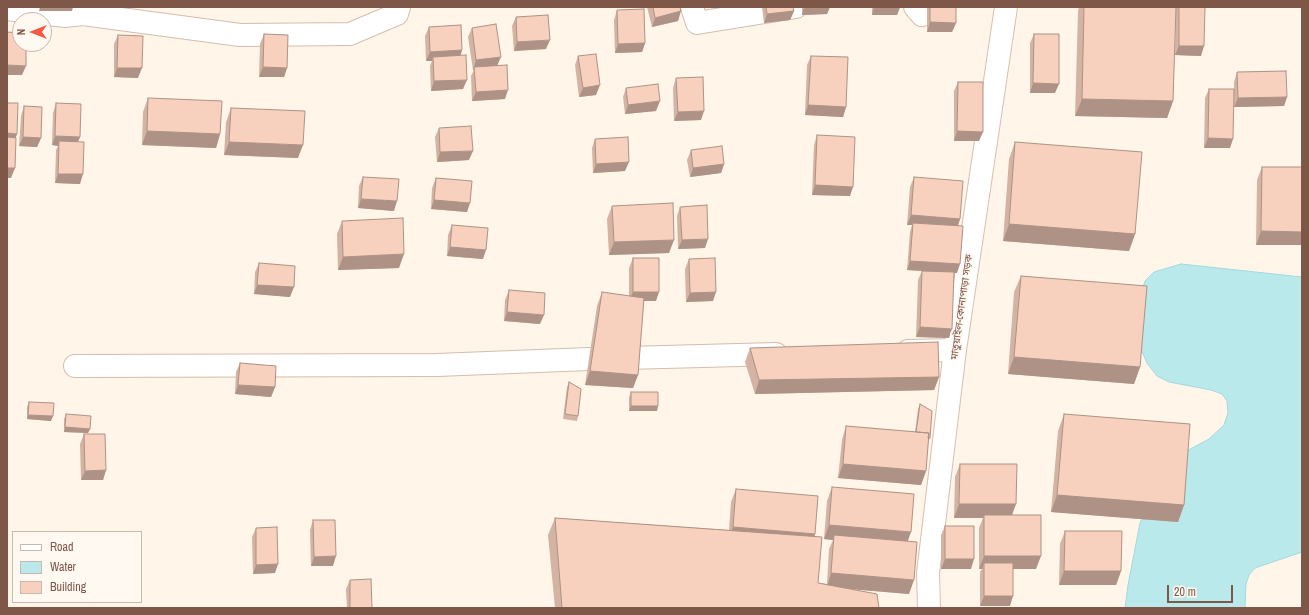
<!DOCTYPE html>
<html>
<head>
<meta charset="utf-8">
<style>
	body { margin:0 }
	#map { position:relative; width:1309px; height:615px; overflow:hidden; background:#fff5e9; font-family:"Archivo Narrow",sans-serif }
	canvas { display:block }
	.frame { position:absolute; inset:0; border:8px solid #7e5748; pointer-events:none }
	.legend { position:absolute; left:12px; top:531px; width:130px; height:72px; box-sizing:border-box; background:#fff9f2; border:1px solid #cbb8ae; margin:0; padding:5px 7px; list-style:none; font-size:12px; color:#7e5748 }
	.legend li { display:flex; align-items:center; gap:8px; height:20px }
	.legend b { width:20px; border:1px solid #cbb8ae }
	.north { position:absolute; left:12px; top:12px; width:40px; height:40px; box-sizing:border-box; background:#fff9f2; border:1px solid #cbb8ae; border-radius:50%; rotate:270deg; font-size:11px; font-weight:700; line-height:16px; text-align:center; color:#7e5748 }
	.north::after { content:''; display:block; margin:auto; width:14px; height:18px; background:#f55b42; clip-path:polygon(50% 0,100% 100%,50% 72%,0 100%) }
	.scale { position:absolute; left:1167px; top:585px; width:66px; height:18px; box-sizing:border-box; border:2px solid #7e5748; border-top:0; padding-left:5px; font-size:12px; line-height:14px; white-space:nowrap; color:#7e5748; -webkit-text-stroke:3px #fff9f2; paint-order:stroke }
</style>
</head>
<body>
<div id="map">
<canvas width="1309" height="615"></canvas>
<div class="frame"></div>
<ul class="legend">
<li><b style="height:5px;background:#fff"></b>Road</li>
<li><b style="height:11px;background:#bae9ec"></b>Water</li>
<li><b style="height:11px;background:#f7d0be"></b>Building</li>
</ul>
<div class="north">N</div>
<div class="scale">20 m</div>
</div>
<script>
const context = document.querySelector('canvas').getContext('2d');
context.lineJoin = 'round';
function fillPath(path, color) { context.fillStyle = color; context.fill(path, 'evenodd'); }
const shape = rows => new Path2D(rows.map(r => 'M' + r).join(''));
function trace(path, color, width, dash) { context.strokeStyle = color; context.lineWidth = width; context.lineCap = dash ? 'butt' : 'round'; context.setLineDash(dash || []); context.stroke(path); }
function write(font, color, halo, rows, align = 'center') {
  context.font = font + ' "Archivo Narrow","Noto Sans Bengali",sans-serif'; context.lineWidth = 3.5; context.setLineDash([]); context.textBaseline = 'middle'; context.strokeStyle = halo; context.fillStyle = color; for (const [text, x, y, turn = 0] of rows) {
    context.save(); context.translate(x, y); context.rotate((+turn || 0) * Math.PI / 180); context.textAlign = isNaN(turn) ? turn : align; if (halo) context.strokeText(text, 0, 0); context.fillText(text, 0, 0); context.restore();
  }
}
const water = shape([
	[1181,264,1302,277,1302,552,1255,568,1249,575,1246,584,1245,608,1125,608,1128,585,1140,523,1156,482,1181,454,1209,439,1224,425,1228,413,1227,401,1222,394,1211,390,1169,382,1157,376,1147,363,1138,342,1140,297,1145,281,1154,272,1181,264]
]);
fillPath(water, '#bae9ec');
trace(water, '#9fdadf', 1);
const minor = shape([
	[84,7,83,14,240,35,350,34,397,14,399,7],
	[692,7,697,23,796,7],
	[915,7,922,15,942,7],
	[7,9,65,16,83,14],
	[908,351,955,350],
	[75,366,437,365,589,359,776,354]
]);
const secondary = shape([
	[929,608,928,573,955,350,1006,7]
]);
trace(minor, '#d5bdaf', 24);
trace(secondary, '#dbbeae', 24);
trace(minor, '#fff', 22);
trace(secondary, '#fff', 22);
fillPath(shape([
	[647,7,680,7,678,21,652,27],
	[762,7,793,7,794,11,790,20,764,23],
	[802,7,830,7,827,14,802,15],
	[872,7,900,7,897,15,872,15],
	[927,7,956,7,956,23,952,32,927,32],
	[1079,7,1176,7,1173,101,1167,118,1075,116,1078,11],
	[1176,7,1205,7,1201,56,1175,55],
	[617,10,645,43,642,52,615,53,614,20],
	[516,17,546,49,514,51,512,26],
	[429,27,462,50,461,55,463,89,431,91,430,66,432,61,426,61,425,36],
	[472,28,498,65,505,99,472,101,471,76,474,70,473,70,468,37],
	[264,34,287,68,284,77,259,77,260,44],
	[1034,34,1055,93,1030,93,1030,43],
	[118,35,138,78,114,77,114,44],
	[578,56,596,95,579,97,575,65],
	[811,56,846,107,843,117,805,115,807,65],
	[1237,72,1287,97,1284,106,1234,107,1234,90,1230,148,1204,148,1205,98,1209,89,1234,89,1234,82],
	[676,78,701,120,674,121,673,88],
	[958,82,979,141,954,141,954,91],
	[626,88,656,111,625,114,623,97],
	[148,98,220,134,216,148,142,145,143,112],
	[56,103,80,137,78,142,80,184,55,183,56,150,58,146,52,145,53,113],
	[24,106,41,138,37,147,19,146,21,116],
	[231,108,298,158,224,155,226,122],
	[439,128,469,160,437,162,435,137],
	[817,135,850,196,812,195,814,145],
	[595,139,625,171,593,173,592,148],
	[1015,142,1135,234,1129,251,1003,241,1009,159],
	[691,150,724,164,721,173,690,177,687,160],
	[1262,167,1302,167,1302,245,1256,245,1257,180],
	[363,177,394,211,358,208,359,186],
	[914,177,960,219,958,226,957,273,954,273,949,338,916,337,918,280,922,271,923,271,907,270,910,232,912,225,907,225,910,187],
	[436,178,467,212,431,209,432,188],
	[612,206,669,253,609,255,607,219],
	[680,207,705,248,678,249,677,216],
	[342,221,399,268,338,270,337,234],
	[452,225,483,259,447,256,448,235],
	[633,258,656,301,644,301,638,375,633,388,585,385,597,306,602,292,629,296,629,268],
	[689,259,713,301,686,302,685,269],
	[259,263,290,297,254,294,255,272],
	[1021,276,1140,367,1134,384,1008,374,1014,292],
	[509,290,540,324,504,321,505,300],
	[750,348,939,377,934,390,755,394,745,362],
	[240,363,275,387,271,397,235,394,236,372],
	[569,382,578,416,577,421,563,419,567,387],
	[631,392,657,411,629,411,629,397],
	[29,402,51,421,27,419,27,407],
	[920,404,930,438,928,442,926,471,921,485,838,478,842,440,846,426,915,432,918,409],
	[66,414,90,429,88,433,64,432,64,419],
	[1064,414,1184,505,1178,522,1051,512,1058,431],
	[84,434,106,470,103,480,81,480,80,444],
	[960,464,1012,515,1036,569,1013,569,1010,606,980,606,980,572,982,569,979,569,979,528,983,518,954,518,955,477],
	[832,487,908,542,909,594,848,589,879,608,555,608,548,535,555,518,729,530,731,502,736,489,815,534,815,536,818,583,827,584,829,549,833,540,824,539,827,501],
	[313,520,333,566,311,566,310,530],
	[945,526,971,569,941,569,941,535],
	[256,528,275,573,253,574,252,537],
	[1065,531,1121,571,1116,585,1059,585,1060,544],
	[350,580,372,608,347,608,346,589]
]), '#d4b3a3');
fillPath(shape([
	[40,7,73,7,72,11,39,11],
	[530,7,556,7,529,8],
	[804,7,830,7,827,14,802,15],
	[874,7,900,7,897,15,872,15],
	[681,11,678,21,652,27,655,18],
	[794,11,790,20,764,23,767,14],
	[930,22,956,23,952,32,927,32],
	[550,40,546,49,514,51,517,42],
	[645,43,642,52,615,53,618,44],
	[1179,46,1204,46,1201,56,1175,55],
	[462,50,459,59,433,57,432,61,426,61,430,52],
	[501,57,497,66,474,67,474,70,473,70,476,60],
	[7,65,26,66,22,75,7,75],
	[263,67,287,68,284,77,259,77],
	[117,68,142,68,138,78,114,77],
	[467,80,463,89,431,91,434,81],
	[1033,83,1059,84,1055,93,1030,93],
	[600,85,596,95,579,97,583,88],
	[508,90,505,99,472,101,476,92],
	[1287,97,1284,106,1234,107,1238,98],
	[1082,99,1173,101,1167,118,1075,116],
	[660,101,656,111,625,114,628,105],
	[808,105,846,107,843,117,805,115],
	[704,111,701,120,674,121,678,112],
	[147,131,220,134,216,148,142,145],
	[957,131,983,132,979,141,954,141],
	[7,133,17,134,14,143,7,143],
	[55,136,80,137,76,146,59,141,58,146,52,145],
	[23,137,41,138,37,147,19,146],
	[1208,138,1233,139,1230,148,1204,148],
	[229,142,303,145,298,158,224,155],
	[473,151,469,160,437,162,440,152],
	[629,162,625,171,593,173,596,164],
	[724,164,721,173,690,177,693,168],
	[7,168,15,168,11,178,7,178],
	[58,174,83,174,80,184,55,183],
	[815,185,853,187,850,196,812,195],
	[361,199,397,201,394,211,358,208],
	[434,200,470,203,467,212,431,209],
	[911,215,960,219,957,228,913,223,912,225,907,225],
	[1009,224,1135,234,1129,251,1003,241],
	[1261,231,1302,232,1302,245,1256,245],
	[708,239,705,248,678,249,682,240],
	[674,240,669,253,609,255,614,242],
	[450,247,486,250,483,259,447,256],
	[404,254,399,268,338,270,343,257],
	[910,261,960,264,957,273,907,270],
	[257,285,294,287,290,297,254,294],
	[633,292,659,292,656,301,629,301],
	[716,292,713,301,686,302,690,293],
	[507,312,544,315,540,324,504,321],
	[920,327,952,329,949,338,916,337],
	[1014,357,1140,367,1134,384,1008,374],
	[590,371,638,375,633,388,585,385],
	[939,377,934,390,755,394,759,380],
	[238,385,275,387,271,397,235,394],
	[631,406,658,406,657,411,629,411],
	[28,415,53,416,51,421,27,419],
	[65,427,90,429,88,433,64,432],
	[843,464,926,471,921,485,838,478],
	[106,470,103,480,81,480,85,471],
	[1057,495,1184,505,1178,522,1051,512],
	[959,504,1016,504,1011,518,984,515,983,518,954,518],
	[829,525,911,532,906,546,834,535,833,540,824,539],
	[733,527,815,534,810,547,728,540],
	[336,556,333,566,311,566,314,557],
	[984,556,1041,556,1036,569,984,569,984,563,982,569,979,569],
	[945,559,974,559,971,569,941,569],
	[278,564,275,573,253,574,256,565],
	[1064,571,1121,571,1116,585,1059,585],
	[831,573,914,580,909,594,827,587],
	[984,596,1013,596,1010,606,980,606]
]), '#ad9285');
const building = shape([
	[653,7,680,7,681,11,655,18,653,7],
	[766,7,793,7,794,11,767,14,766,7],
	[930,7,956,7,956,23,930,22,930,7],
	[1084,7,1176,7,1173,101,1082,99,1084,7],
	[1179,7,1205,7,1204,46,1179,46,1179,7],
	[644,9,645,43,618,44,617,10,644,9],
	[548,15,550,40,517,42,516,17,548,15],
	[496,24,501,57,476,60,472,28,496,24],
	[461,25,462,50,430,52,429,27,461,25],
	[7,32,20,33,20,44,26,44,26,66,7,65,7,32],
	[264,34,288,35,287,68,263,67,264,34],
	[1034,34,1059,34,1059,84,1033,83,1034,34],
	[118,35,143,36,142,68,117,68,118,35],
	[596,54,600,85,583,88,578,56,596,54],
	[466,55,467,80,434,81,433,57,466,55],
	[811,56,848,57,846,107,808,105,811,56],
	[507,65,508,90,476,92,474,67,507,65],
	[1286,71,1287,97,1238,98,1237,72,1286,71],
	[703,77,704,111,678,112,676,78,703,77],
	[958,82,983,82,983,132,957,131,958,82],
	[658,84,660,101,628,105,626,88,658,84],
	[1209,89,1234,89,1233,139,1208,138,1209,89],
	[148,98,222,101,220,134,147,131,148,98],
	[7,103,18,103,17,134,7,133,7,103],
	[56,103,81,104,80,137,55,136,56,103],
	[24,106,42,107,41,138,23,137,24,106],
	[231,108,305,111,303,145,229,142,231,108],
	[471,126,473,151,440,152,439,128,471,126],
	[817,135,855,137,853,187,815,185,817,135],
	[7,137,16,138,15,168,7,168,7,137],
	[628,137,629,162,596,164,595,139,628,137],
	[59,141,84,142,83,174,58,174,59,141],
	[1015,142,1142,152,1135,234,1009,224,1015,142],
	[722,146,724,164,693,168,691,150,722,146],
	[1262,167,1302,167,1302,232,1261,231,1262,167],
	[363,177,399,179,397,201,361,199,363,177],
	[914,177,963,181,960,219,911,215,914,177],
	[436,178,472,181,470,203,434,200,436,178],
	[673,203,674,240,614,242,612,206,673,203],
	[707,205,708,239,682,240,680,207,707,205],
	[403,218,404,254,343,257,342,221,403,218],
	[913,223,963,226,960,264,910,261,913,223],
	[452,225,488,228,486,250,450,247,452,225],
	[633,258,659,258,659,292,633,292,633,258],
	[715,258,716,292,690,293,689,259,715,258],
	[259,263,295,266,294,287,257,285,259,263],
	[922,271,954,272,952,329,920,327,922,271],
	[1021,276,1147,286,1140,367,1014,357,1021,276],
	[509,290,545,293,544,315,507,312,509,290],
	[602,292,644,298,638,375,590,371,602,292],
	[938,342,939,377,759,380,750,348,938,342],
	[240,363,276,366,275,387,238,385,240,363],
	[569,382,581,389,578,416,565,414,569,382],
	[631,392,658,392,658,406,631,406,631,392],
	[29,402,54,403,53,416,28,415,29,402],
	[920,404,932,411,930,438,928,438,929,433,916,432,920,404],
	[66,414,91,416,90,429,65,427,66,414],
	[1064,414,1190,424,1184,505,1057,495,1064,414],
	[846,426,929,433,926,471,843,464,846,426],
	[84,434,105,434,106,470,85,471,84,434],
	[960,464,1017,464,1016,504,959,504,960,464],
	[832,487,914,494,911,532,829,525,832,487],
	[736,489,818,496,815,534,733,527,736,489],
	[984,515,1041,515,1041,556,984,556,984,515],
	[555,518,822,537,818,583,877,594,879,608,562,608,555,518],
	[313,520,335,520,336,556,314,557,313,520],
	[945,526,974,526,974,559,945,559,945,526],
	[277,527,278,564,256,565,256,528,277,527],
	[1065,531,1122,531,1121,571,1064,571,1065,531],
	[834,535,917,542,914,580,831,573,834,535],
	[984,563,1013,563,1013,596,984,596,984,563],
	[371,579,372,608,350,608,350,580,371,579]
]);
fillPath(building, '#f7d0be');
trace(building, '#ad9285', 1);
write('10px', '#7e5748', '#fff9f2', [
	["মাতুয়াইল-কোনাপাড়া সড়ক",962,307,-82]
]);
</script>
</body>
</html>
